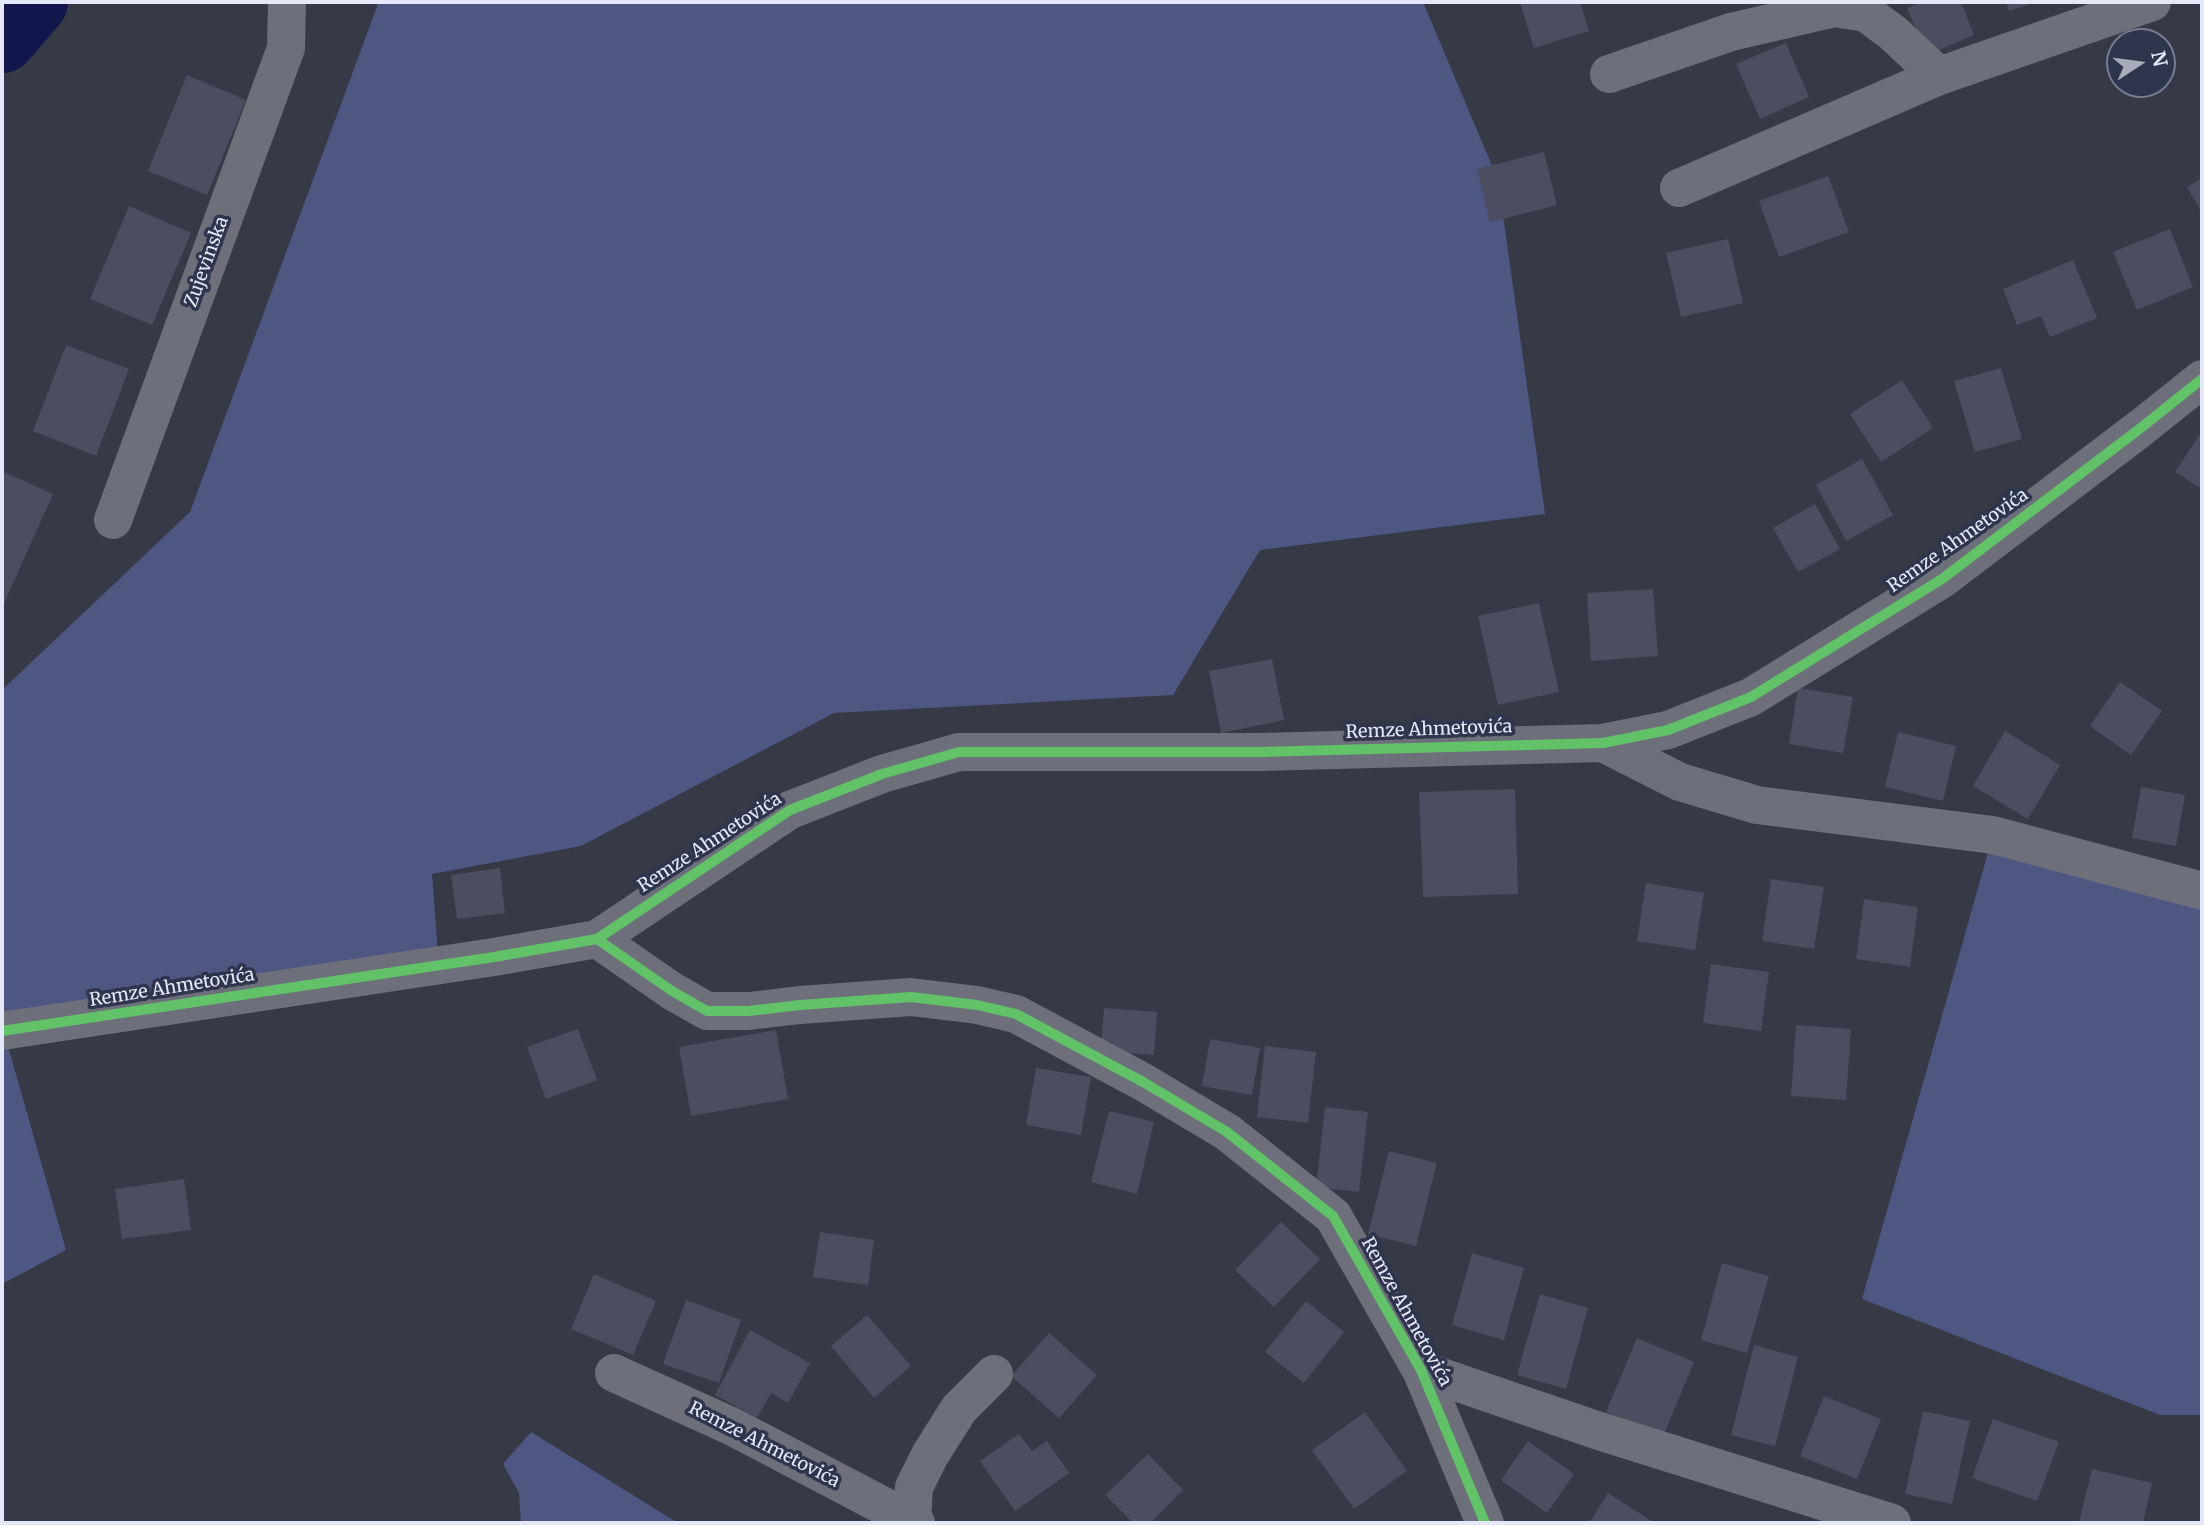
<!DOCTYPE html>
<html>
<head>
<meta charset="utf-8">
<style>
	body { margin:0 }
	#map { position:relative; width:2204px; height:1525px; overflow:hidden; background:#363946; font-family:Merriweather,serif }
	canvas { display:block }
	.frame { position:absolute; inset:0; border:4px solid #e4e8f8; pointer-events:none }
	.north { position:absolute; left:2106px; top:28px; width:70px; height:70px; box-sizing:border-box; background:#2f354d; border:2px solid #777d91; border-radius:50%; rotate:77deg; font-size:19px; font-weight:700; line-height:28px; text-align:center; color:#e4e8f8 }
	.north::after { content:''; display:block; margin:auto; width:24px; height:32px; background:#a7abba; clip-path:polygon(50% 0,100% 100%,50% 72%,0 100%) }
</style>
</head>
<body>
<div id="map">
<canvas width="2204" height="1525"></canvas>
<div class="frame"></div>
<div class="north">N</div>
</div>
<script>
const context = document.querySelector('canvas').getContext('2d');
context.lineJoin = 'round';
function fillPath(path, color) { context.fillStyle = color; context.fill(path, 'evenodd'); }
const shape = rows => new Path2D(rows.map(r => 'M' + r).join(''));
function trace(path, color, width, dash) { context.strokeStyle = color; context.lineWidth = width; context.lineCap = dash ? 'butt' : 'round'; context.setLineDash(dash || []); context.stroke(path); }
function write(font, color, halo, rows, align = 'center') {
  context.font = font + ' Merriweather,serif'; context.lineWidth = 7; context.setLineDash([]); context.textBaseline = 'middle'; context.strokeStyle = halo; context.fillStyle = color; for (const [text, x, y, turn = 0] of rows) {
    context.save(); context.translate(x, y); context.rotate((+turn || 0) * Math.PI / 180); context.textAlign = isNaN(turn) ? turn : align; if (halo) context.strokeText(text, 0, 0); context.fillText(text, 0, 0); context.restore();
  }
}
fillPath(shape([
	[376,2,1423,2,1498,180,1545,514,1260,550,1173,695,834,713,581,846,432,874,439,966,4,1032,66,1250,2,1284,2,690,190,512,378,4],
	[1993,835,2202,891,2202,1415,2160,1415,1862,1299],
	[531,1432,678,1523,521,1523,519,1493,503,1464]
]), '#4d5782');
trace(shape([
	[2,39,34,2]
]), '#13164c', 68);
fillPath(shape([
	[1520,2,1580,2,1589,31,1534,48],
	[1923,2,1961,2,1974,35,1927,55,1907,8],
	[2006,2,2036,2,2009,11],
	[1786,43,1809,97,1760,119,1736,64],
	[187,75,246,100,207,195,148,171],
	[1544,152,1557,205,1490,222,1477,169],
	[1828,176,1849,232,1779,257,1759,201],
	[2202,178,2202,213,2187,187],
	[129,206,191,233,152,325,90,299],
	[2170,229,2193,287,2137,310,2113,252],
	[1728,239,1743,303,1681,317,1666,253],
	[2073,260,2097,318,2050,337,2041,316,2017,325,2003,289],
	[66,345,129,369,96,456,33,431],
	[2001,368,2022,439,1975,452,1954,381],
	[1902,380,1933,428,1881,462,1850,414],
	[2202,431,2202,489,2175,472],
	[1862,459,1893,515,1846,541,1816,485],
	[2,471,53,494,2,608],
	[1815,504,1840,549,1798,572,1773,528],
	[1653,589,1658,656,1591,661,1587,593],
	[1539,603,1559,692,1498,705,1478,616],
	[1272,659,1284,720,1221,733,1209,671],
	[2120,682,2162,711,2131,755,2090,726],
	[1798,688,1853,697,1843,753,1789,744],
	[2005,731,2060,765,2028,819,1973,786],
	[1898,732,1956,746,1943,801,1885,787],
	[2141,787,2185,795,2176,846,2132,838],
	[1515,789,1518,894,1423,897,1419,792],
	[500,868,505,913,457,919,451,875],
	[1771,879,1824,887,1814,949,1762,941],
	[1646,883,1704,893,1695,950,1637,941],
	[1864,899,1918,907,1910,967,1856,959],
	[1711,964,1769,972,1761,1031,1703,1023],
	[1104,1008,1157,1012,1154,1055,1101,1051],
	[1796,1025,1851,1029,1846,1100,1791,1096],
	[578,1029,597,1080,546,1099,527,1047],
	[776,1030,788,1099,691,1116,679,1047],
	[1210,1039,1260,1048,1252,1095,1202,1086],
	[1265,1046,1316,1052,1308,1123,1257,1117],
	[1036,1068,1091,1077,1081,1135,1026,1125],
	[1325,1107,1368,1112,1359,1192,1316,1187],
	[1109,1111,1154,1122,1137,1194,1091,1182],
	[1389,1151,1437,1163,1416,1246,1368,1234],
	[184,1179,191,1230,122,1239,115,1189],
	[1281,1222,1320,1259,1274,1307,1235,1270],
	[820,1232,874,1240,868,1285,813,1277],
	[1472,1253,1524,1268,1504,1340,1452,1325],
	[1722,1263,1769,1276,1747,1353,1701,1340],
	[594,1274,656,1301,633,1355,571,1329],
	[1540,1294,1588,1308,1566,1389,1517,1375],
	[686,1300,741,1320,719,1383,663,1364],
	[1306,1301,1344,1332,1304,1383,1265,1352],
	[867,1315,911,1366,874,1398,831,1346],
	[750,1330,810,1363,788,1403,771,1393,757,1418,715,1395],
	[1049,1333,1097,1375,1059,1418,1011,1376],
	[1637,1338,1694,1362,1663,1436,1606,1412],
	[1754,1345,1798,1357,1775,1446,1731,1435],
	[1824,1396,1881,1419,1857,1479,1800,1456],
	[1923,1411,1970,1421,1952,1504,1905,1494],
	[1365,1412,1407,1471,1354,1509,1312,1450],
	[1993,1419,2059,1442,2037,1501,1972,1478],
	[1019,1434,1032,1451,1047,1441,1069,1473,1015,1511,980,1461],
	[1528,1441,1574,1474,1547,1513,1501,1480],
	[1148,1454,1183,1490,1150,1523,1133,1523,1105,1495],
	[2092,1469,2152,1483,2143,1523,2079,1523],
	[1608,1493,1655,1523,1589,1523]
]), '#4a4e60');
trace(shape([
	[1609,74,1731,32,1835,8,1866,13,1893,33,1939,76],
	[1679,188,1939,76,2152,2],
	[113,520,286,48,287,2],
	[1603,743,1680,782,1757,805,1993,835,2202,891],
	[597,939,672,991,707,1011,749,1011,800,1005,911,997,977,1005,1016,1014,1143,1082,1227,1132,1333,1216,1421,1370,1485,1523],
	[2,1031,494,957,597,939,790,810,882,774,959,752,1259,752,1603,743,1668,730,1751,697,1942,579,2142,427,2202,379],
	[1421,1370,1596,1430,1892,1523],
	[614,1373,733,1427,916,1523],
	[912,1521,914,1487,930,1455,959,1409,994,1374]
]), '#6d707b', 38);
trace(shape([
	[597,939,672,991,707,1011,749,1011,800,1005,911,997,977,1005,1016,1014,1143,1082,1227,1132,1333,1216,1421,1370,1485,1523],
	[2,1031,494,957,597,939,790,810,882,774,959,752,1259,752,1603,743,1668,730,1751,697,1942,579,2142,427,2202,379]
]), '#61c268', 10);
write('18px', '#e4e8f8', '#2f354d', [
	["Zujevinska",207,262,-70],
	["Remze Ahmetovića",1958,541,-35],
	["Remze Ahmetovića",1429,730,-2],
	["Remze Ahmetovića",710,843,-33],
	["Remze Ahmetovića",172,988,-9],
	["Remze Ahmetovića",1406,1312,61],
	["Remze Ahmetovića",764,1445,27]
]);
</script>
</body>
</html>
